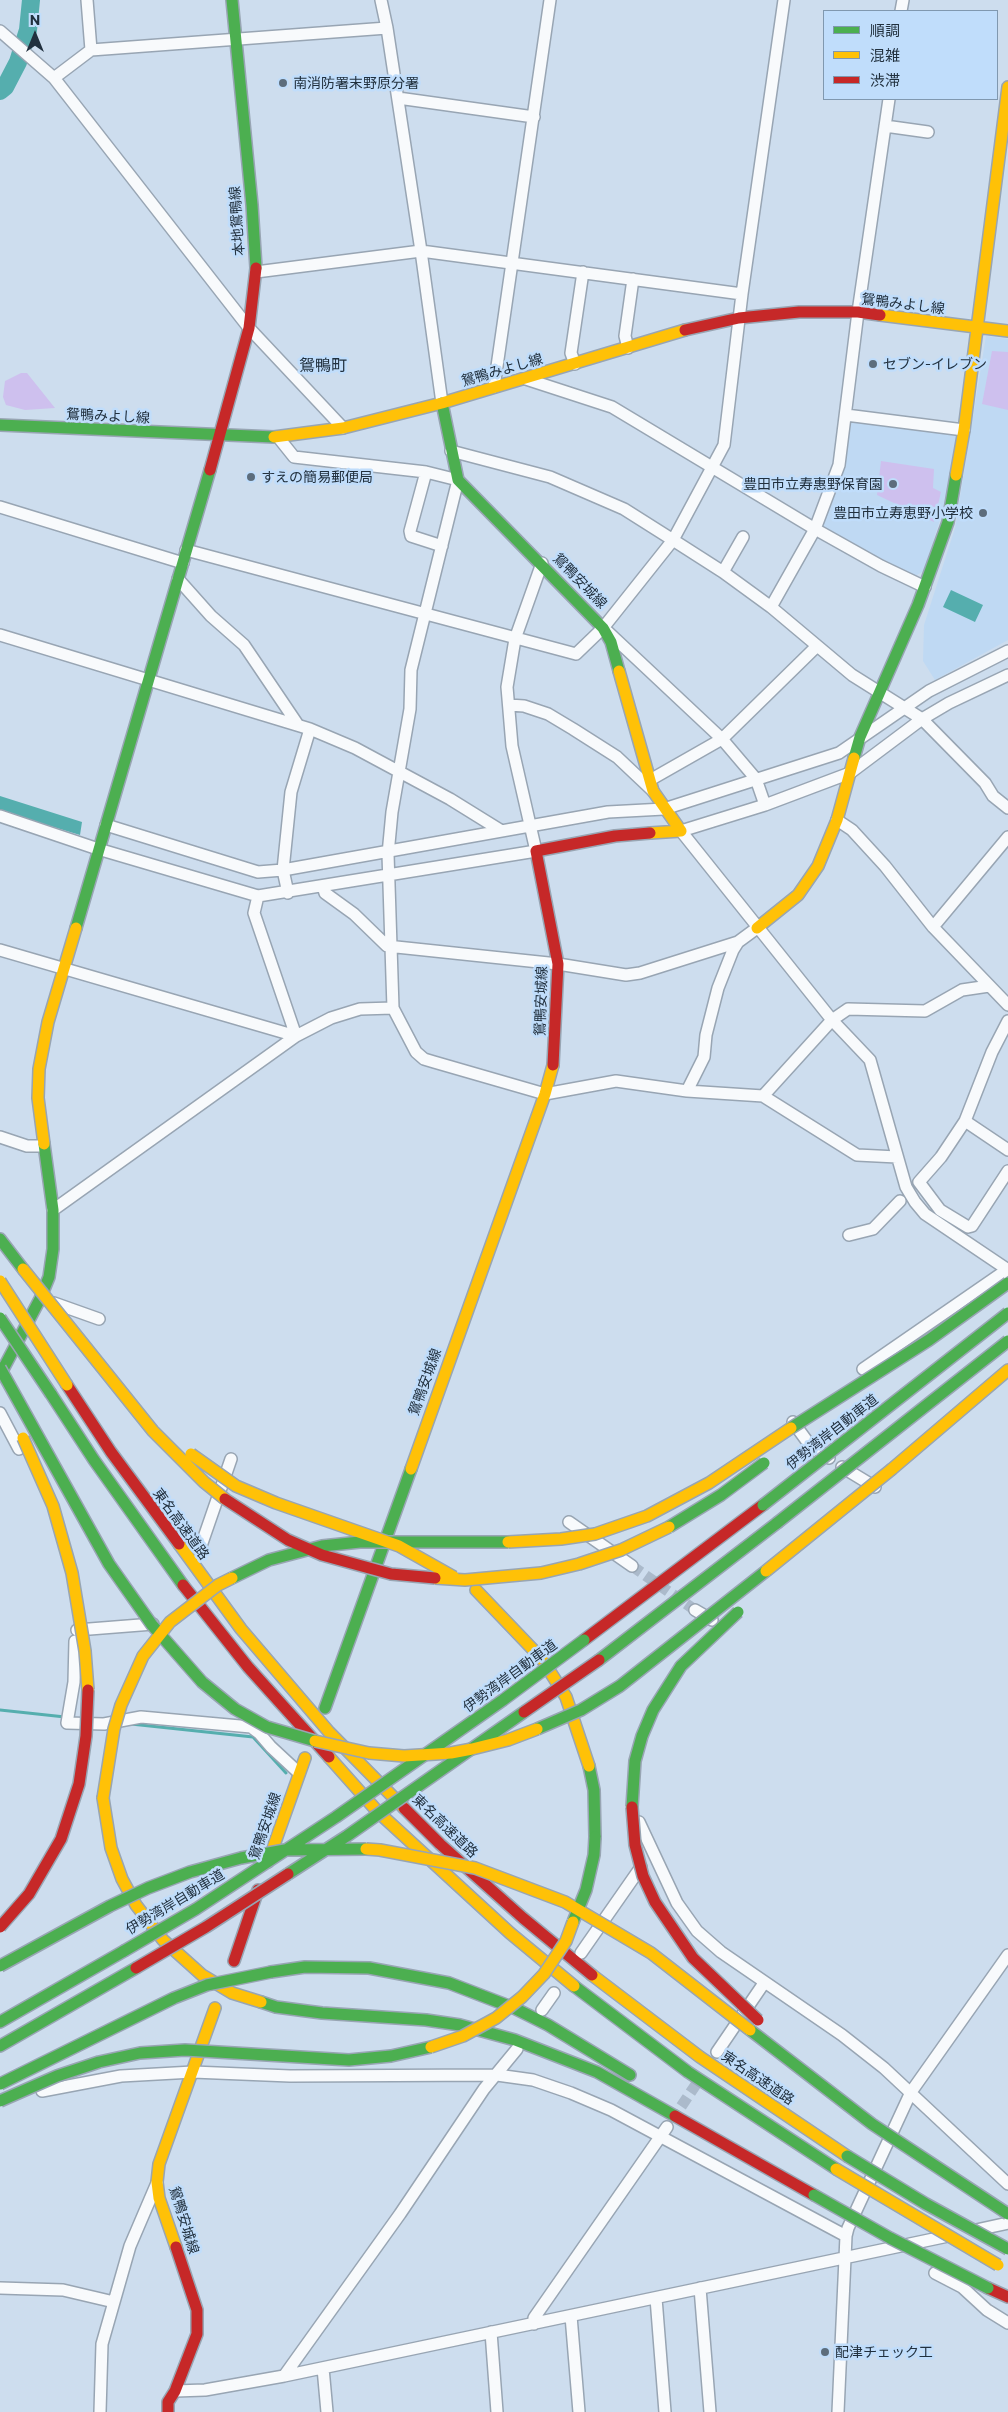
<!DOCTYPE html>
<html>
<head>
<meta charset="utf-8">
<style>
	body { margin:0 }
	#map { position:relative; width:1008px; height:2412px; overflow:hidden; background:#cdddee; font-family:Commissioner,"Noto Sans JP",sans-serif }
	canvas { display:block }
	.legend { position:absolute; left:823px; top:10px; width:175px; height:90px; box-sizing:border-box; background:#c0ddfb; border:1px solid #8098af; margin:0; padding:6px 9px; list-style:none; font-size:15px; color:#21303e }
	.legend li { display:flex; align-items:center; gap:10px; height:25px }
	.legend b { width:25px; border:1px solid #8098af }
	.north { position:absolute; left:10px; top:10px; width:50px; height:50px; -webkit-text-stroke:4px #c0ddfb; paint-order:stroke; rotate:0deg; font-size:14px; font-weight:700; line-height:20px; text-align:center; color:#21303e }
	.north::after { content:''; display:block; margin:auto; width:18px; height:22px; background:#21303e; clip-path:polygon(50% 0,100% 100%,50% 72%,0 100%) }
</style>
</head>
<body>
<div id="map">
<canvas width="1008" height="2412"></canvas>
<ul class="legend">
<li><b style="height:6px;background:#4caf50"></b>順調</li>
<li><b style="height:6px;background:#ffc107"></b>混雑</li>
<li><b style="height:6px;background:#c62828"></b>渋滞</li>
</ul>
<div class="north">N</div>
</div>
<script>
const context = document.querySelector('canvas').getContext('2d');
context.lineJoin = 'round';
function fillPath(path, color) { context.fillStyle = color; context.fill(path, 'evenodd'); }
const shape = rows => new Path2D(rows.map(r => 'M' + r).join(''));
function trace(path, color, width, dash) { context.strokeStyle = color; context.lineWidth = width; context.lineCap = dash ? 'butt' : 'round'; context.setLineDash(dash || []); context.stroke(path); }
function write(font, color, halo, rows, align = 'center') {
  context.font = font + ' Commissioner,"Noto Sans JP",sans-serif'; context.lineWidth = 5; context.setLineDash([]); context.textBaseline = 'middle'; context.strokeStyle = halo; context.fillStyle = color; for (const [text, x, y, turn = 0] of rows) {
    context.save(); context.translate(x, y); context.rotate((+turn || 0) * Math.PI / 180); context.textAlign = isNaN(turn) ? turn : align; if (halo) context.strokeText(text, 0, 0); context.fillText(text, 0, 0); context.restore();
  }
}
fillPath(shape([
	[986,336,1008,339,1008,640,935,680,923,661,924,625,955,528],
	[850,418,953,430,956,436,945,504,924,571,915,576,824,530,822,526]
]), '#bfd9f3');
fillPath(shape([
	[992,351,1008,352,1008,410,982,404],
	[21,373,27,373,55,408,25,410,6,405,3,397,5,381],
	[881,461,934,469,933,488,941,492,934,522,877,495]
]), '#cec0ee');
fillPath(shape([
	[951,590,983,605,975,622,943,607],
	[0,796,82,822,80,835,0,811]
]), '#55aeae');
trace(shape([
	[0,1710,65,1717],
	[131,1724,253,1737,286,1773]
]), '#55aeae', 3);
trace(shape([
	[0,91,5,87,18,62,28,30,31,0]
]), '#55aeae', 18);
trace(shape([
	[632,1566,695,1610],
	[672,2120,701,2077]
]), '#abbacb', 11, [11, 5.5]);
const street = shape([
	[87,0,91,50],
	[381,0,387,28,421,251,442,403],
	[901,11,903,0],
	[0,31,54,78,249,328,343,428],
	[54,78,91,50,387,28],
	[398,98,534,117],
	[885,126,928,132],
	[256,272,421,251,742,294],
	[628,348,625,336,633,279],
	[575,364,571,353,583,272],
	[526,379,612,407,815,529,881,566,925,587],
	[494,387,550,0],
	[846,415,964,430],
	[278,437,294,457,426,472,458,480,411,670,410,709,392,812,388,854,393,1008,416,1052,424,1059,434,1062,545,1094,616,1081,687,1091,763,1096,857,1155,897,1157],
	[451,451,550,477,624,509,673,540,723,572,771,607,852,675,922,719,985,783,993,796,1008,808],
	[426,472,410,531,411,536,442,546],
	[0,507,183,563],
	[186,550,576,654,603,628,673,540,724,445,742,294,784,0],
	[723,572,743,537],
	[178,579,211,616,244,645,298,725],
	[771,607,815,529,839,465,858,312,889,99],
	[608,632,722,739,756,779,765,805],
	[0,635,310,729,355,748,450,799,500,830],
	[1008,675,949,703,922,719,850,773,765,805,681,831,832,1020,870,1060,906,1187,915,1202,925,1214,1008,1270],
	[509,705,524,706,548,714,573,729,617,757,653,791],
	[650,780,722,739,817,646],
	[0,816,98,849,258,896,536,851,512,746,507,687,515,639,542,563],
	[837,820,852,830,885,866,933,927,1008,1005],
	[106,825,258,872,283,870,608,812,664,809,839,753,929,691,1008,651],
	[323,886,325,893,354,914,387,946,558,964,626,975,640,973,738,942,757,928],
	[288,893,283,870,291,792,310,729],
	[258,896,254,913,296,1036],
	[933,927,1008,837],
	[0,950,296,1036],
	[1008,1021,992,1052,965,1121,941,1157,919,1182,940,1210,968,1227,972,1226,1008,1171],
	[687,1091,704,1057,706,1035,718,988,733,950,738,942],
	[763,1096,832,1020,848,1009,925,1011,962,990,989,986],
	[965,1121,1008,1150],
	[0,1137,27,1146,43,1146],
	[53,1210,296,1036,331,1018,360,1009,393,1008],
	[849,1235,873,1229,900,1201],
	[54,1303,99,1319],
	[863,1369,1008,1269],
	[0,1413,19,1449],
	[793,1422,812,1448,829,1458],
	[842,1467,875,1487],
	[569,1522,632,1566],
	[201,1546,231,1459],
	[695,1610,712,1620],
	[77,1630,153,1624],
	[75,1641,74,1682,67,1723,104,1724,141,1717,251,1727,259,1733,271,1747,299,1773],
	[639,1822,677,1903,697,1931,721,1952,842,2035,884,2068,1008,2184],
	[581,1953,641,1867],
	[542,2010,554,1993],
	[717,2052,764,1983],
	[42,2091,121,2076,193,2072,290,2076,497,2075,533,2080,571,2093,611,2110,846,2236],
	[976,2230,1008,2223],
	[935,2273,962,2287,987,2310,1008,2323],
	[0,2288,63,2290,114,2302],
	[700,2288,710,2412],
	[656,2298,665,2412],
	[571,2316,579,2412],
	[534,2324,534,2318,667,2127],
	[491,2332,497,2412],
	[323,2368,327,2412],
	[284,2376,400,2214,484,2089,517,2049],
	[175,2391,205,2390,284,2376,948,2236],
	[100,2412,102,2344,130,2246,157,2183],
	[838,2412,846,2236,848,2228,911,2092,1008,1955]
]);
const fast = shape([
	[232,0,252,205,256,268],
	[442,403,458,480,603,628,611,642,619,671],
	[0,425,274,437],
	[854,758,860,737,918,605,948,522,956,475],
	[76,928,210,470],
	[0,1239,23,1269],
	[0,1375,40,1299,49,1277,53,1249,53,1210,44,1144],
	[51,1394,94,1460,183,1585],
	[599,1660,777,1523],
	[325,1708,411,1469],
	[589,1766,594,1790,595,1837],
	[271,1972,305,1967,369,1968,449,1983,514,2008,548,2025,630,2075],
	[574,1986,688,2072,836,2169],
	[261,2002,276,2007,322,2013,426,2020,460,2025,515,2040,597,2072,675,2116],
	[0,2022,124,1951],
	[0,2046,136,1968]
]);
const slow = shape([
	[880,315,1008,331],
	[274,437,343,428,442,403,685,330],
	[956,475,964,430,1008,87],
	[619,671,653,791,681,831,650,833],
	[757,928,798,895,818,866,837,820,854,758],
	[44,1144,38,1098,39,1069,48,1022,76,928],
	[411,1469,545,1094,553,1065],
	[892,1469,1008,1370],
	[179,1544,241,1629,329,1732,404,1808],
	[476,1590,542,1659,566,1697,589,1766],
	[329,1757,377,1811,510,1933,574,1986],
	[103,1798,111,1848,122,1879,136,1905,163,1940,202,1975,232,1993,261,2002],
	[268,1862,305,1758],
	[592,1975,700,2057,847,2156],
	[176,2247,159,2198,157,2182,159,2164,215,2008]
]);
const jam = shape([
	[685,330,739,318,799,312,858,312,880,315],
	[210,470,249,328,256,268],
	[553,1065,558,964,536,851,615,836,650,833],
	[67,1385,111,1452,179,1544],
	[183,1585,248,1667,329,1757],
	[584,1640,763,1505],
	[404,1808,440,1844,523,1918,592,1975],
	[234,1961,258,1890],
	[675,2116,814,2195],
	[988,2288,1008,2297],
	[168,2412,168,2402,175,2391,197,2334,197,2310,176,2247]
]);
trace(street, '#98a5b3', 14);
trace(fast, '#98a5b3', 14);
trace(slow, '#98a5b3', 14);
trace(jam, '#98a5b3', 14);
trace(street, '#f8fafc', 11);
trace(fast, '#4caf50', 11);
trace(slow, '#ffc107', 11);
trace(jam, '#c62828', 11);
const fastBridge = shape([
	[0,1318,51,1394],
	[0,1368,109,1564,152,1625,202,1682,235,1709,267,1727,315,1741],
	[791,1428,929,1340,1008,1283],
	[763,1505,1008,1313],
	[777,1523,1008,1341],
	[669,1527,721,1495,764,1463],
	[232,1578,269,1560,322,1546,360,1542,508,1542],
	[537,1729,581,1710,620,1686,766,1571],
	[632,1807,635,1761,642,1736,653,1710,681,1666,738,1612],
	[288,1874,347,1836,524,1712],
	[573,1922,586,1890,594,1855,595,1837],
	[124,1951,196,1909,336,1817,503,1700,584,1640],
	[0,1966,110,1906,148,1888,190,1872,241,1858,285,1850,366,1849],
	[750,2030,872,2124,1008,2214],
	[0,2084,174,1998,207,1985,271,1972],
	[0,2101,57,2076,99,2062,140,2053,185,2050,349,2060,391,2056,431,2047],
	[847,2156,926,2204,1008,2249],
	[814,2195,890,2238,988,2288]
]);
const slowBridge = shape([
	[23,1269,153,1431,204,1482,225,1499],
	[0,1281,67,1385],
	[23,1438,53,1506,72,1573,85,1651,88,1690],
	[191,1454,236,1486,276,1503,399,1546,454,1577],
	[508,1542,561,1539,595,1534,647,1516,709,1483,791,1428],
	[766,1571,892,1469],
	[435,1578,465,1580,541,1573,579,1564,621,1550,669,1527],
	[315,1741,369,1753,404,1756,451,1753,472,1749,508,1740,537,1729],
	[103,1798,114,1729,121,1705,143,1656,170,1622,218,1585,232,1578],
	[366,1849,380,1850,475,1868,565,1902,651,1953,750,2030],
	[431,2047,463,2036,496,2018,522,1997,544,1974,566,1941,573,1922],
	[836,2169,998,2265]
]);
const jamBridge = shape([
	[225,1499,288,1540,322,1555,391,1574,435,1578],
	[524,1712,599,1660],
	[632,1807,635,1845,643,1876,655,1902,693,1958,758,2020],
	[0,1927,29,1894,61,1839,79,1784,86,1736,88,1690],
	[136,1968,206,1927,288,1874]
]);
trace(fastBridge, '#98a5b3', 14, []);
trace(slowBridge, '#98a5b3', 14, []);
trace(jamBridge, '#98a5b3', 14, []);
trace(fastBridge, '#4caf50', 11);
trace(slowBridge, '#ffc107', 11);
trace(jamBridge, '#c62828', 11);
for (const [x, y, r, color] of [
	[283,83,5,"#5d6d7c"],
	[873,364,5,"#5d6d7c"],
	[251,477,5,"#5d6d7c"],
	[893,484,5,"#5d6d7c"],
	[983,513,5,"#5d6d7c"],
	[825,2352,5,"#5d6d7c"]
]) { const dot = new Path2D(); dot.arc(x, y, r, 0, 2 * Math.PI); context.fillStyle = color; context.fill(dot); trace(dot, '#c0ddfb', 2); }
write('14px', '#21303e', '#c0ddfb', [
	["南消防署末野原分署",293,83],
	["セブン-イレブン",883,364],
	["すえの簡易郵便局",261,477],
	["豊田市立寿惠野保育園",883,484,"right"],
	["豊田市立寿恵野小学校",973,513,"right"],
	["配津チェック工",835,2352]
], 'left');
write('14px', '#21303e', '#c0ddfb', [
	["本地鴛鴨線",237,221,-94],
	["鴛鴨みよし線",903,304,7],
	["鴛鴨みよし線",502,370,-16],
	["鴛鴨みよし線",108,416,3],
	["鴛鴨安城線",580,581,46],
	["鴛鴨安城線",541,1001,-88],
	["鴛鴨安城線",425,1382,-70],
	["伊勢湾岸自動車道",832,1432,-38],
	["東名高速道路",181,1524,54],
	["伊勢湾岸自動車道",510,1676,-36],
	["鴛鴨安城線",265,1826,-71],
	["東名高速道路",445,1826,44],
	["伊勢湾岸自動車道",175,1902,-31],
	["東名高速道路",758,2078,34],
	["鴛鴨安城線",184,2220,73]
]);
write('16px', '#21303e', '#c0ddfb', [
	["鴛鴨町",323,366]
]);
</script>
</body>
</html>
